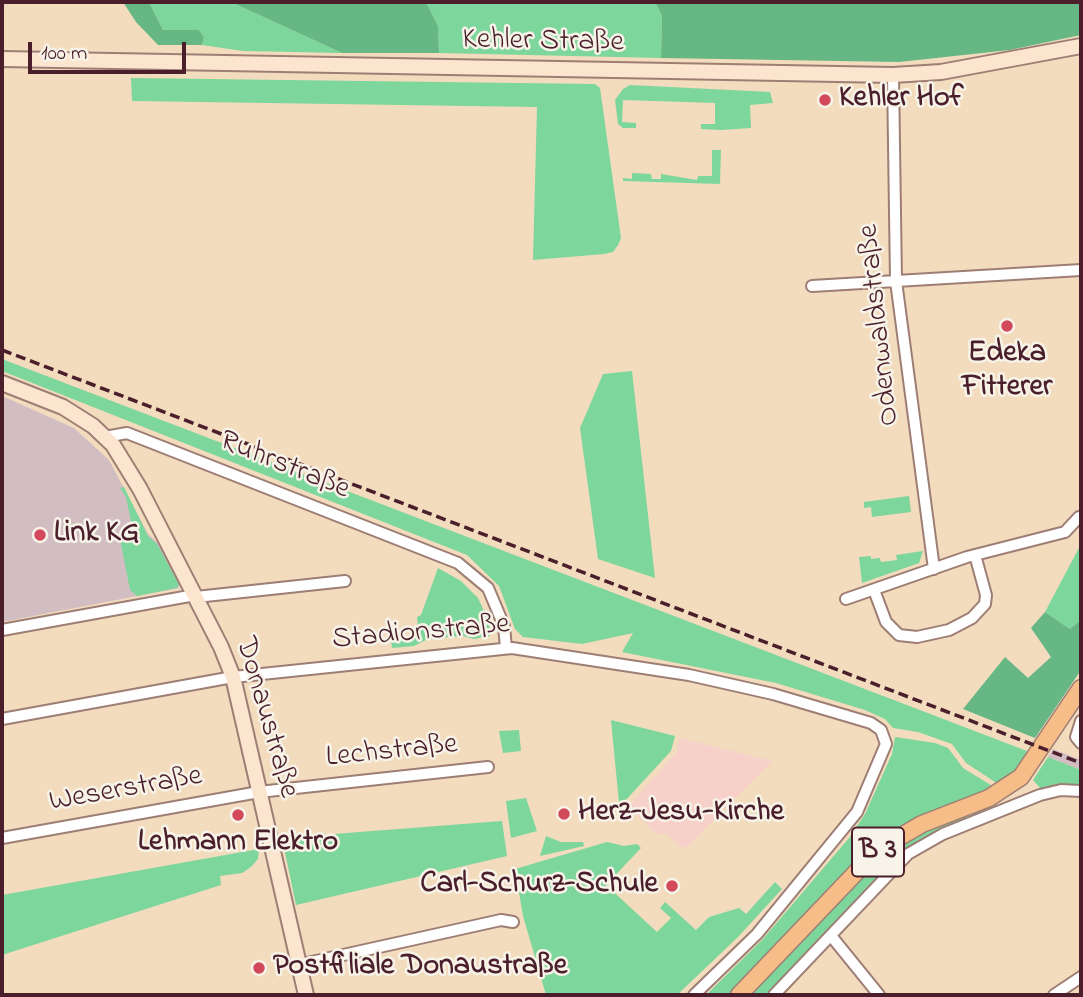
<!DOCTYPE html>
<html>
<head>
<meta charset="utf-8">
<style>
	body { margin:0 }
	#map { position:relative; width:1083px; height:997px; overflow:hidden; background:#f2dcbd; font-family:"Indie Flower",sans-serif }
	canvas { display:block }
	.frame { position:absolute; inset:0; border:4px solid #4a1f2b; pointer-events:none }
	.scale { position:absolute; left:28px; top:42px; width:158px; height:32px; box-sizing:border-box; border:4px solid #4a1f2b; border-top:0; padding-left:9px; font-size:21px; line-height:24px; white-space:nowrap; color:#4a1f2b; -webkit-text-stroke:5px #f7f3e8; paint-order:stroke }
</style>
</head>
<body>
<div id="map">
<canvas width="1083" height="997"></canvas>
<div class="frame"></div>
<div class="scale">100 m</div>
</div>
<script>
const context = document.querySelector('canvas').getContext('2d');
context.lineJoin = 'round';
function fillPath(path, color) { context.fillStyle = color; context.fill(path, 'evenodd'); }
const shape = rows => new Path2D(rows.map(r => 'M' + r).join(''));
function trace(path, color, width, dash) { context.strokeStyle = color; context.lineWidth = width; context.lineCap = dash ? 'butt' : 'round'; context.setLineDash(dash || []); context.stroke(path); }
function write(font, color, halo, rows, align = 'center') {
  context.font = font + ' "Indie Flower",sans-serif'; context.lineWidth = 5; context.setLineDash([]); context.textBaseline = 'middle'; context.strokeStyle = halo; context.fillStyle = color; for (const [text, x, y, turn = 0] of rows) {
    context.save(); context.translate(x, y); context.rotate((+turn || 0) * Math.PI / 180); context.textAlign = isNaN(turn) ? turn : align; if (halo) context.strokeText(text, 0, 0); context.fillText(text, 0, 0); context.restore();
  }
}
fillPath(shape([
	[680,738,772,761,687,847,680,847,666,833,657,834,628,807,677,752]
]), '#f7d0ca');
fillPath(shape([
	[2,396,74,428,109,460,148,534,159,544,180,584,179,588,2,622],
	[1053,749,1081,760,1081,770,1048,757]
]), '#d2bec2');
fillPath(shape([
	[149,2,231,2,342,53,243,51,202,45,204,37,199,30,163,30],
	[426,2,655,2,662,16,661,58,439,53,438,26],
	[131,78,595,84,600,88,621,238,618,245,613,252,604,254,533,260,537,107,132,101],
	[630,85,770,92,773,103,750,105,751,128,721,130,701,129,701,124,715,124,715,103,623,100,622,122,636,123,636,128,623,128,618,124,615,100,623,89],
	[712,150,721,150,720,184,623,181,623,178,632,179,632,173,651,174,652,179,661,179,661,174,697,180,698,176,712,176],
	[2,359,1027,751,1018,768,998,784,966,763,952,744,918,732,893,728,885,719,865,710,776,683,622,652,633,633,582,644,523,637,515,629,499,586,467,555,2,371],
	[632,371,655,578,598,559,580,428,603,374],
	[124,487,148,536,157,544,179,584,177,588,137,596,130,590,120,539,134,536,126,497,120,488],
	[909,496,911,512,872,517,871,507,864,508,864,502],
	[1081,544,1081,620,1070,629,1045,612],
	[923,551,919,563,862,583,859,557,871,556,871,559,880,558,881,562,897,560,896,555],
	[438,568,461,581,478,598,489,622,490,636,474,639,463,636,428,639,414,646,392,648,391,640,419,636,417,617,421,615],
	[611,720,675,736,671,751,624,802,619,803],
	[519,730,521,751,503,753,499,731],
	[895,737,935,743,948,748,963,768,994,787,914,819,884,836,729,995,706,995,762,940,849,838,865,814,892,754],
	[1048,757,1081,770,1081,785,1056,785,1041,789,1033,780],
	[526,798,537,831,511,838,506,801],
	[996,803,997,806,947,826,903,851,766,995,749,995,880,860,923,833],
	[502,821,507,856,296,905,282,838],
	[546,836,561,842,583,842,584,846,540,856],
	[607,842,624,846,637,844,641,848,606,885,657,932,671,918,660,908,665,902,696,930,709,917,739,908,746,914,775,882,782,889,738,937,677,995,546,995,523,916,515,869],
	[259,849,258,859,251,867,242,873,220,876,221,885,2,955,2,895]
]), '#7dd69c');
fillPath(shape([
	[123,2,149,2,163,30,199,30,204,37,202,45,158,45,136,22],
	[231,2,426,2,438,26,439,53,342,53],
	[655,2,1081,2,1081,35,1010,50,899,62,661,58,662,16],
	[1045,612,1070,629,1081,620,1081,670,1035,738,963,709,1005,657,1028,678,1051,657,1031,628]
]), '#66b784');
const street = shape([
	[893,75,896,281,934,569],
	[812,286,1081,270],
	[105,437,127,433,458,563,488,588,504,626,506,648],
	[874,590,886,622,899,635,917,637,949,630,972,618,985,604,986,595,975,555],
	[196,597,345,581],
	[846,599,967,557,1065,532,1079,517],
	[2,630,195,595],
	[2,719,233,677,512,648,689,675,773,694,871,723,881,730,886,744,857,812,757,934,694,995],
	[1081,721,1076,737,1081,743],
	[2,838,259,792,488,767],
	[832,937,879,995],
	[298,965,501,920,513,922],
	[774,995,908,854,943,834,1040,795,1061,790,1081,791],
	[1054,995,1081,977]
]);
const secondary = shape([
	[2,59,893,75,941,72,1081,46],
	[2,383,63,407,93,426,113,445,140,489,221,647,233,677,306,995]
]);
const primary = shape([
	[739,995,866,862,886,845,922,824,989,798,1021,777,1081,688]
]);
trace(street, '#9e7e74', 14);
trace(secondary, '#9e7e74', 18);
trace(primary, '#9e7e74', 19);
trace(street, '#fff', 10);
trace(secondary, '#fce5cf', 14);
trace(primary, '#f7bd88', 16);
trace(shape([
	[2,350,1081,763]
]), '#4a1f2b', 3.5, [10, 5]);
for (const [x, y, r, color] of [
	[825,100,7,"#d1495b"],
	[1007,326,7,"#d1495b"],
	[40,535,7,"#d1495b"],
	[564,814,7,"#d1495b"],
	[238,815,7,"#d1495b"],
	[672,886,7,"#d1495b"],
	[259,968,7,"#d1495b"]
]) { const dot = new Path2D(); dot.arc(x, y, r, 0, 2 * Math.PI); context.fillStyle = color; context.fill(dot); trace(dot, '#f7f3e8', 2.5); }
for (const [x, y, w] of [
	[878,852,52]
]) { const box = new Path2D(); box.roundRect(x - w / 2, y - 24.5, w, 49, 5); context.fillStyle = '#f7f3e8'; context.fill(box); trace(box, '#4a1f2b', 2); }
write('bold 28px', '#4a1f2b', null, [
	["B 3",878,852]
]);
write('30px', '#4a1f2b', '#f7f3e8', [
	["Kehler Straße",543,43,1],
	["Odenwaldstraße",881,325,-96],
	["Ruhrstraße",284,467,22],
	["Stadionstraße",421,634,-5],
	["Donaustraße",265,718,74],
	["Lechstraße",392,753,-6],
	["Weserstraße",126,791,-10]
]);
write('bold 30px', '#4a1f2b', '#f7f3e8', [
	["Kehler Hof",839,100],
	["Edeka",1007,355,"center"],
	["Fitterer",1007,389,"center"],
	["Link KG",54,535],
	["Herz-Jesu-Kirche",578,814],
	["Lehmann Elektro",238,844,"center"],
	["Carl-Schurz-Schule",658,886,"right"],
	["Postfiliale Donaustraße",273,968]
], 'left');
</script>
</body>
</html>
